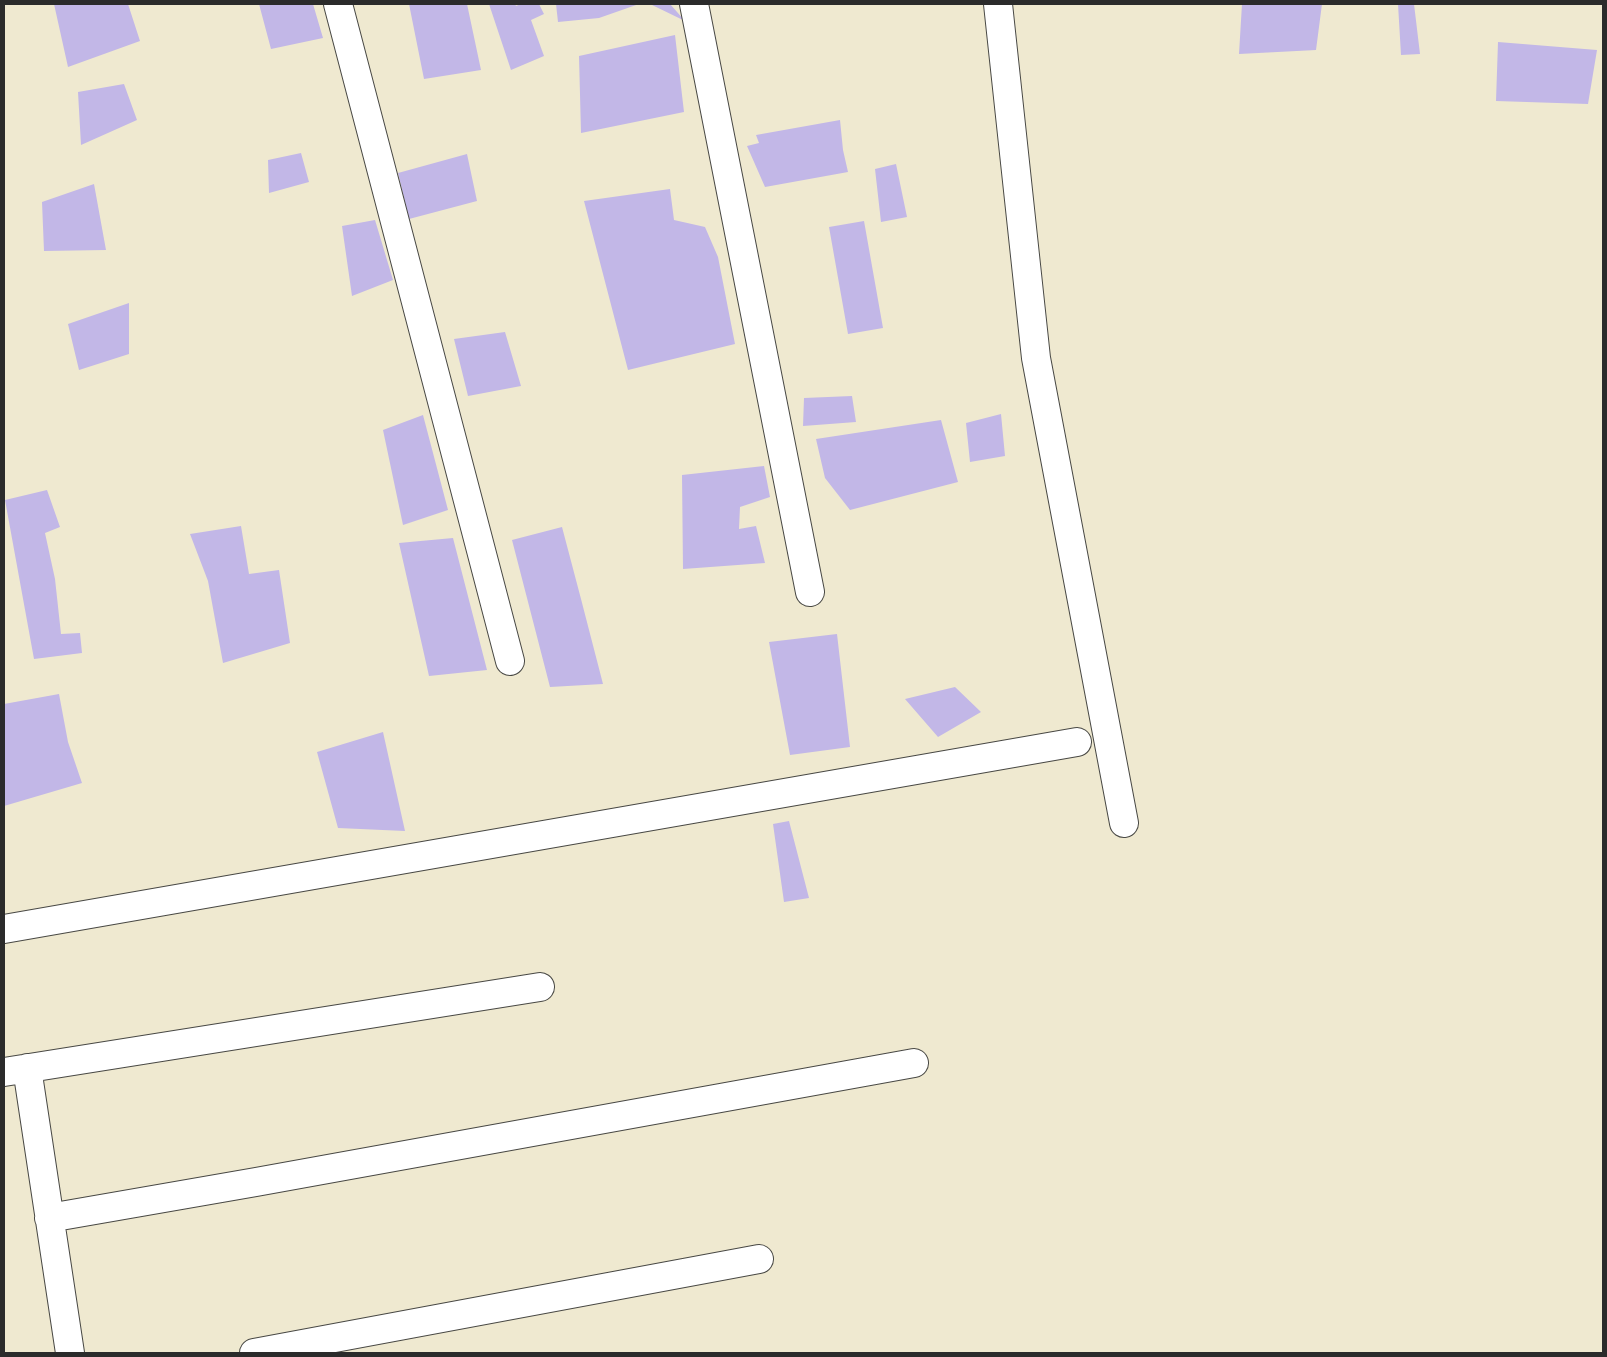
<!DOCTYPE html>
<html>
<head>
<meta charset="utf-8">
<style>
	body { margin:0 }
	#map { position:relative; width:1607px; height:1357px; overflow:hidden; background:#efe9d0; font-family:"Libre Bodoni",serif }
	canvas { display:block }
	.frame { position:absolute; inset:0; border:5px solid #2b2b2b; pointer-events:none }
</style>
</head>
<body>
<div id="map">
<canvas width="1607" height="1357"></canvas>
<div class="frame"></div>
</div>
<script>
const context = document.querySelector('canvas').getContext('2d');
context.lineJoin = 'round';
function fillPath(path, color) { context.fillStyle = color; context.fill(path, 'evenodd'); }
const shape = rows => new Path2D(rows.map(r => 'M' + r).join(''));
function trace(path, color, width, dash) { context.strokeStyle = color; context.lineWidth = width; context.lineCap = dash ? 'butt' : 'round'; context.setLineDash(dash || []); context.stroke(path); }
fillPath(shape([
	[54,4,128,4,140,41,68,67],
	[259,4,313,4,323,38,271,49],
	[409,4,467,4,481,70,424,79],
	[489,4,515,4,516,6,521,4,539,4,544,14,531,20,544,56,511,70],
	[556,4,639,4,599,18,558,22],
	[650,4,670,4,685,21],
	[1242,4,1322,4,1316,50,1239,54],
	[1398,4,1414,4,1420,54,1401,55],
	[675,35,684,112,581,133,579,56],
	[1498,42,1597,50,1588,104,1496,101],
	[124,84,137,120,81,145,78,92],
	[840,120,843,150,848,172,765,187,747,146,759,143,756,135],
	[301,153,309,182,269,193,268,160],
	[467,154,477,201,409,219,398,173],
	[896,164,907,217,881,222,875,169],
	[94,184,106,250,44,251,42,202],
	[670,189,674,220,705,227,718,257,735,344,628,370,584,201],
	[375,220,393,280,352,296,342,226],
	[864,221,883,328,848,334,829,227],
	[129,303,129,354,79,370,68,324],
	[505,332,521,386,468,396,454,339],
	[852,396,856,422,803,426,804,398],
	[1001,414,1005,456,970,462,966,423],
	[423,415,448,510,403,525,383,430],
	[941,420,958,482,850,510,825,478,816,439],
	[764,466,770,497,740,507,739,529,756,526,765,563,683,569,682,475],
	[47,490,60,527,45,533,55,579,61,634,80,633,82,653,34,659,5,500],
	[241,526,249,574,279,570,290,643,223,663,208,581,190,534],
	[562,527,581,599,603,684,550,687,512,540],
	[453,538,487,670,429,676,399,543],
	[837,634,850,747,790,755,769,642],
	[955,687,981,712,938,737,905,699],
	[59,694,68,742,82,783,4,806,4,704],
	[383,732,405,831,338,828,317,752],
	[789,821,809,898,784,902,773,824]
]), '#c2b7e7');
const street = shape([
	[338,4,510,661],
	[694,4,810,592],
	[998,4,1036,358,1124,823],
	[4,929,1077,742],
	[27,1068,70,1353],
	[4,1072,540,987],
	[49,1218,256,1182,914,1063],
	[254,1353,759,1259]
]);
trace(street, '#484844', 30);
trace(street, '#fff', 28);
</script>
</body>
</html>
